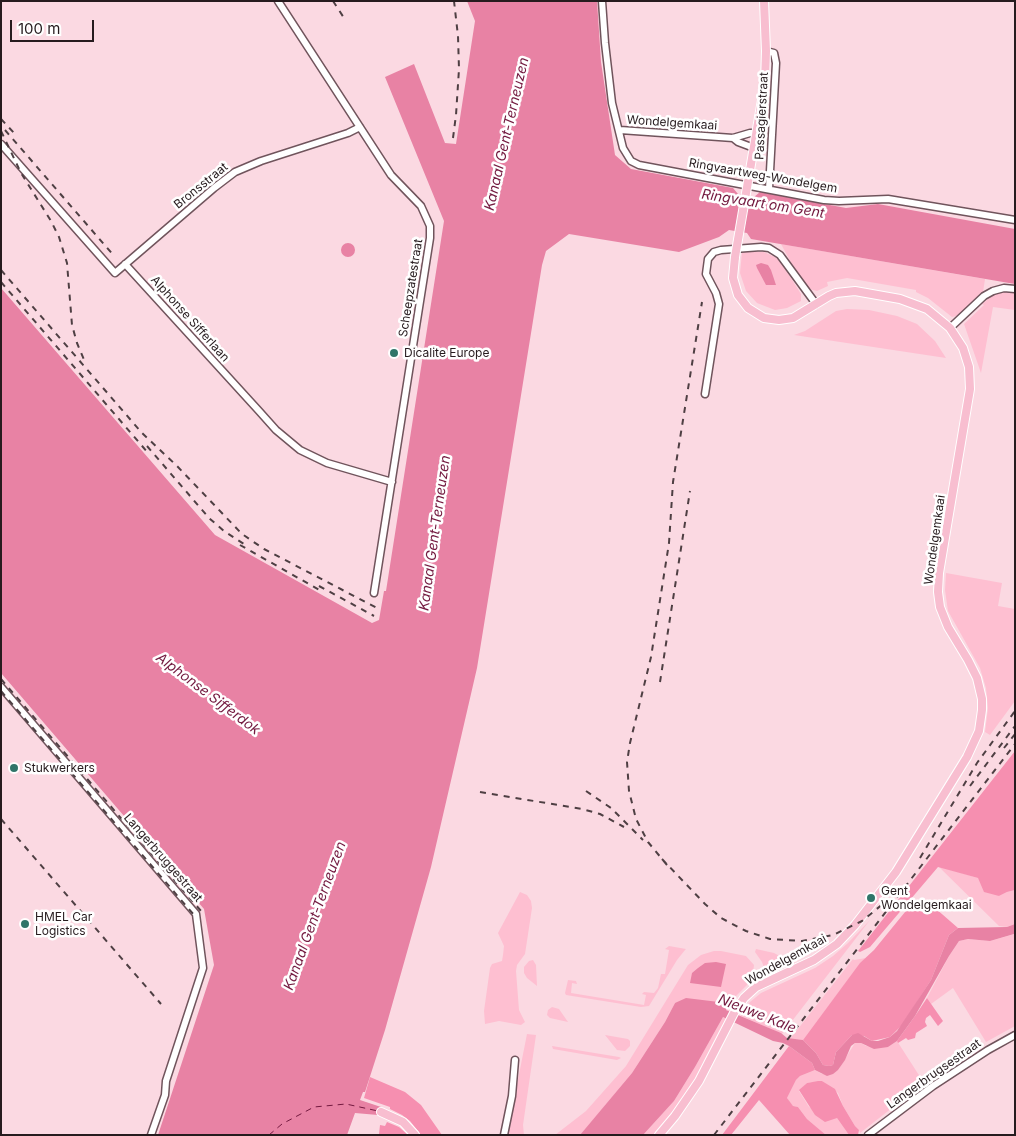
<!DOCTYPE html>
<html>
<head>
<meta charset="utf-8">
<style>
	body { margin:0 }
	#map { position:relative; width:1016px; height:1136px; overflow:hidden; background:#fbd9e2; font-family:Inter,sans-serif }
	canvas { display:block }
	.frame { position:absolute; inset:0; border:2px solid #261b1e; pointer-events:none }
	.scale { position:absolute; left:10px; top:20px; width:84px; height:22px; box-sizing:border-box; border:2px solid #261b1e; border-top:0; padding-left:6px; font-size:15px; line-height:18px; white-space:nowrap; color:#261b1e; -webkit-text-stroke:4px #fff; paint-order:stroke }
</style>
</head>
<body>
<div id="map">
<canvas width="1016" height="1136"></canvas>
<div class="frame"></div>
<div class="scale">100 m</div>
</div>
<script>
const context = document.querySelector('canvas').getContext('2d');
context.lineJoin = 'round';
function fillPath(path, color) { context.fillStyle = color; context.fill(path, 'evenodd'); }
const shape = rows => new Path2D(rows.map(r => 'M' + r).join(''));
function trace(path, color, width, dash) { context.strokeStyle = color; context.lineWidth = width; context.lineCap = dash ? 'butt' : 'round'; context.setLineDash(dash || []); context.stroke(path); }
function write(font, color, halo, rows, align = 'center') {
  context.font = font + ' Inter,sans-serif'; context.lineWidth = 5; context.setLineDash([]); context.textBaseline = 'middle'; context.strokeStyle = halo; context.fillStyle = color; for (const [text, x, y, turn = 0] of rows) {
    context.save(); context.translate(x, y); context.rotate((+turn || 0) * Math.PI / 180); context.textAlign = isNaN(turn) ? turn : align; if (halo) context.strokeText(text, 0, 0); context.fillText(text, 0, 0); context.restore();
  }
}
fillPath(shape([
	[781,244,985,279,983,292,960,315,952,317,928,298,916,292,916,290,847,278,827,282,828,286,817,291,809,289,794,268],
	[742,252,764,252,779,259,801,294,801,301,787,308,775,310,757,303,746,291,740,273],
	[998,291,1015,293,1015,310,993,307,981,373,964,324,984,305,982,304],
	[847,309,869,310,897,316,917,324,935,341,946,358,794,335,805,331,836,311],
	[946,573,1002,583,998,606,1015,609,1015,701,990,735,985,732,988,708,986,688,980,668,948,611,945,590],
	[938,866,978,878,999,896,1007,892,1015,890,1015,924,1007,927,999,926],
	[520,892,527,895,531,901,532,908,525,954,517,965,516,971,519,1010,525,1022,521,1025,499,1021,485,1024,484,1011,490,968,492,964,502,961,503,955,504,946,498,933],
	[870,920,782,1034,741,1016,750,1002,761,993,815,968,833,956,848,943],
	[1015,934,1015,1026,986,1042,953,988,931,1004,927,998,949,956,959,941,968,939,990,941],
	[669,946,686,949,685,950,677,960,649,1006,641,1007,566,995,565,993,568,980,576,981,577,984,572,983,571,993,644,1005,646,995,642,994,644,992,654,993,658,988,661,974,665,974,669,950,665,949],
	[756,949,774,953,785,959,788,963,766,973,762,962,755,952],
	[714,951,721,951,746,956,754,965,752,980,735,997,730,1011,726,1010,727,1003,675,1003,665,1022,632,1073,583,1132,580,1135,555,1135,586,1111,626,1066,688,965,701,955],
	[866,958,860,964,803,1040,790,1039,853,959,854,960],
	[533,960,536,965,537,986,527,978,524,973,524,967,529,961],
	[552,1007,559,1009,568,1022,550,1018,547,1015,548,1010],
	[723,1017,727,1019,707,1060,684,1097,654,1135,643,1135,674,1101,695,1067],
	[527,1034,536,1035,523,1125,524,1135,507,1135],
	[605,1035,628,1039,630,1041,630,1046,625,1051,617,1050],
	[897,1041,924,1083,860,1133,859,1130,855,1126,843,1106,838,1093,822,1081,807,1083,799,1091,809,1107,837,1118,849,1135,826,1135,807,1119,798,1107,793,1106,789,1102,787,1098,796,1080,800,1076,815,1070,822,1074,838,1070,855,1043,861,1043,866,1046,888,1047],
	[552,1046,619,1057,621,1058,617,1060,553,1049]
]), '#febfd1');
fillPath(shape([
	[1015,751,1015,890,1007,892,999,896,984,892,978,878,938,867,870,947,860,952,858,951],
	[914,901,922,905,927,901,958,928,949,935,931,980,902,1025,890,1037,872,1041,864,1036,852,1035,836,1052,833,1065,829,1066,823,1065,816,1053,803,1040,860,963,874,950],
	[927,998,943,1021,938,1026,930,1015,926,1018,925,1022,927,1026,916,1033,915,1038,908,1040,906,1038,898,1043,897,1041,915,1016],
	[789,1046,812,1063,815,1070,800,1076,796,1080,787,1098,793,1106,798,1107,807,1119,826,1135,790,1135,759,1100,731,1135,722,1135],
	[370,1077,405,1092,421,1105,442,1135,421,1135,410,1121,402,1115,390,1109,390,1107,364,1098],
	[818,1081,822,1081,835,1089,843,1106,855,1126,859,1130,858,1135,849,1135,837,1118,825,1122,815,1115,799,1090,807,1083],
	[387,1122,399,1127,408,1135,379,1134,380,1125,385,1126]
]), '#f68fb0');
fillPath(shape([
	[467,1,597,1,601,62,615,155,631,169,733,188,738,194,754,197,760,192,846,208,878,204,1015,229,1015,284,751,239,747,233,729,230,719,237,679,252,569,234,546,251,542,265,477,668,431,867,385,1030,365,1092,363,1092,360,1100,381,1107,382,1108,378,1115,355,1113,347,1135,158,1135,214,965,204,909,1,673,1,288,215,535,372,623,379,620,384,591,386,591,444,221,385,77,414,64,445,143,456,144,475,21],
	'341 250a7 7 0 1 1 14 0a7 7 0 1 1-14 0Z',
	[761,263,768,265,771,270,776,285,766,285,757,268,756,265],
	[1015,924,1014,934,990,941,968,939,959,941,949,956,915,1016,897,1041,888,1047,874,1049,861,1043,855,1043,851,1046,845,1060,838,1070,833,1074,827,1076,815,1070,812,1063,789,1046,783,1043,773,1041,723,1017,695,1067,674,1101,643,1135,580,1135,632,1073,665,1022,675,1003,686,998,727,1003,726,1010,781,1033,787,1038,803,1040,816,1053,823,1065,829,1066,833,1065,836,1052,852,1035,858,1033,872,1041,878,1041,890,1037,897,1031,931,980,949,935,958,928,1007,927],
	[716,962,726,964,721,987,690,983,692,973,698,968,705,963]
]), '#e882a4');
trace(shape([
	[269,1135,282,1124,314,1107,346,1104,378,1111]
]), '#73193f', 1, [6, 5]);
const minor = shape([
	[278,1,391,175,421,206,430,226,430,238,374,593],
	[602,1,605,43,612,103,623,148,631,161,639,165,824,200,839,201,888,199,1015,220],
	[766,51,774,53,776,63,769,189],
	[620,130,733,138,750,133,757,133],
	[733,138,738,142,754,148],
	[1,144,115,273,214,188,235,172,261,161,348,133,360,127],
	[125,264,259,411,276,430,300,450,327,463,392,482],
	[950,328,984,296,993,291,1004,288,1015,289],
	[705,394,719,304,716,293,706,274,708,259,714,252,721,250,761,247,769,248,780,255,816,304],
	[1,687,196,914,203,968,166,1081,165,1095,151,1135],
	[504,1135,512,1096,515,1060],
	[868,1135,933,1086,988,1050,1015,1035]
]);
const major = shape([
	[750,170,765,82,766,51,764,1],
	[381,1112,403,1122,415,1135],
	[659,1135,675,1116,699,1081,734,1013,744,998,756,987,814,960,837,944,855,925,896,872,967,757,979,731,982,710,982,699,977,678,968,660,948,627,940,607,938,592,939,573,970,389,969,367,963,348,950,328,927,309,900,299,855,291,836,293,829,296,793,318,779,320,764,318,748,308,738,295,733,278,735,257]
]);
trace(minor, '#70545c', 9);
trace(major, '#fff', 10);
trace(minor, '#fff', 6);
trace(major, '#f8bed0', 8);
trace(shape([
	[333,1,346,21],
	[1,119,14,133],
	[5,130,115,257],
	[1,131,21,173,51,221,59,237,67,263,72,325,77,343,85,362],
	[453,138,456,115,459,69,458,36,454,1],
	[1,270,142,433,177,466,242,534,264,549,377,608],
	[1,282,149,454],
	[147,446,209,518,224,531,247,546],
	[240,545,323,592],
	[319,586,374,616],
	[1,679,201,911],
	[660,682,690,491],
	[1,691,194,915],
	[1004,748,1015,734],
	[970,786,1015,726],
	[586,791,611,808,643,840],
	[480,792,582,809,600,814,624,827],
	[1,819,161,1004],
	[920,858,977,763,1015,711],
	[662,859,705,904,721,918,746,931,770,939,802,941,833,935,862,921,889,899],
	[667,865,648,842,636,819,629,791,627,762,630,743,651,657,669,543,673,482,702,302],
	[714,1135,1015,744]
]), '#4e3f43', 2, [6, 6]);
const majorBridge = shape([
	[735,257,750,170]
]);
trace(majorBridge, '#fff', 10, []);
trace(majorBridge, '#f8bed0', 8);
for (const [x, y, r, color] of [
	[394,353,5,"#307569"],
	[14,768,5,"#307569"],
	[871,898,5,"#307569"],
	[25,924,5,"#307569"]
]) { const dot = new Path2D(); dot.arc(x, y, r, 0, 2 * Math.PI); context.fillStyle = color; context.fill(dot); trace(dot, '#fff', 2); }
write('12px', '#261b1e', '#fff', [
	["Passagierstraat",762,116,-87],
	["Wondelgemkaai",672,123,4],
	["Ringvaartweg-Wondelgem",763,176,10],
	["Bronsstraat",201,186,-39],
	["Scheepzatestraat",411,288,-81],
	["Alphonse Sifferlaan",190,319,48],
	["Wondelgemkaai",935,540,-82],
	["Langerbruggestraat",163,858,49],
	["Wondelgemkaai",786,960,-29],
	["Langerbrugsestraat",934,1074,-35]
]);
write('12px', '#261b1e', '#fff', [
	["Dicalite Europe",404,353],
	["Stukwerkers",24,768],
	["Gent",881,891],
	["Wondelgemkaai",881,905],
	["HMEL Car",35,917],
	["Logistics",35,931]
], 'left');
write('italic 14px', '#73193f', '#fff', [
	["Kanaal Gent-Terneuzen",507,134,-77],
	["Ringvaart om Gent",763,204,9],
	["Kanaal Gent-Terneuzen",435,533,-82],
	["Alphonse Sifferdok",208,694,37],
	["Kanaal Gent-Terneuzen",315,916,-70],
	["Nieuwe Kale",757,1014,22]
]);
</script>
</body>
</html>
